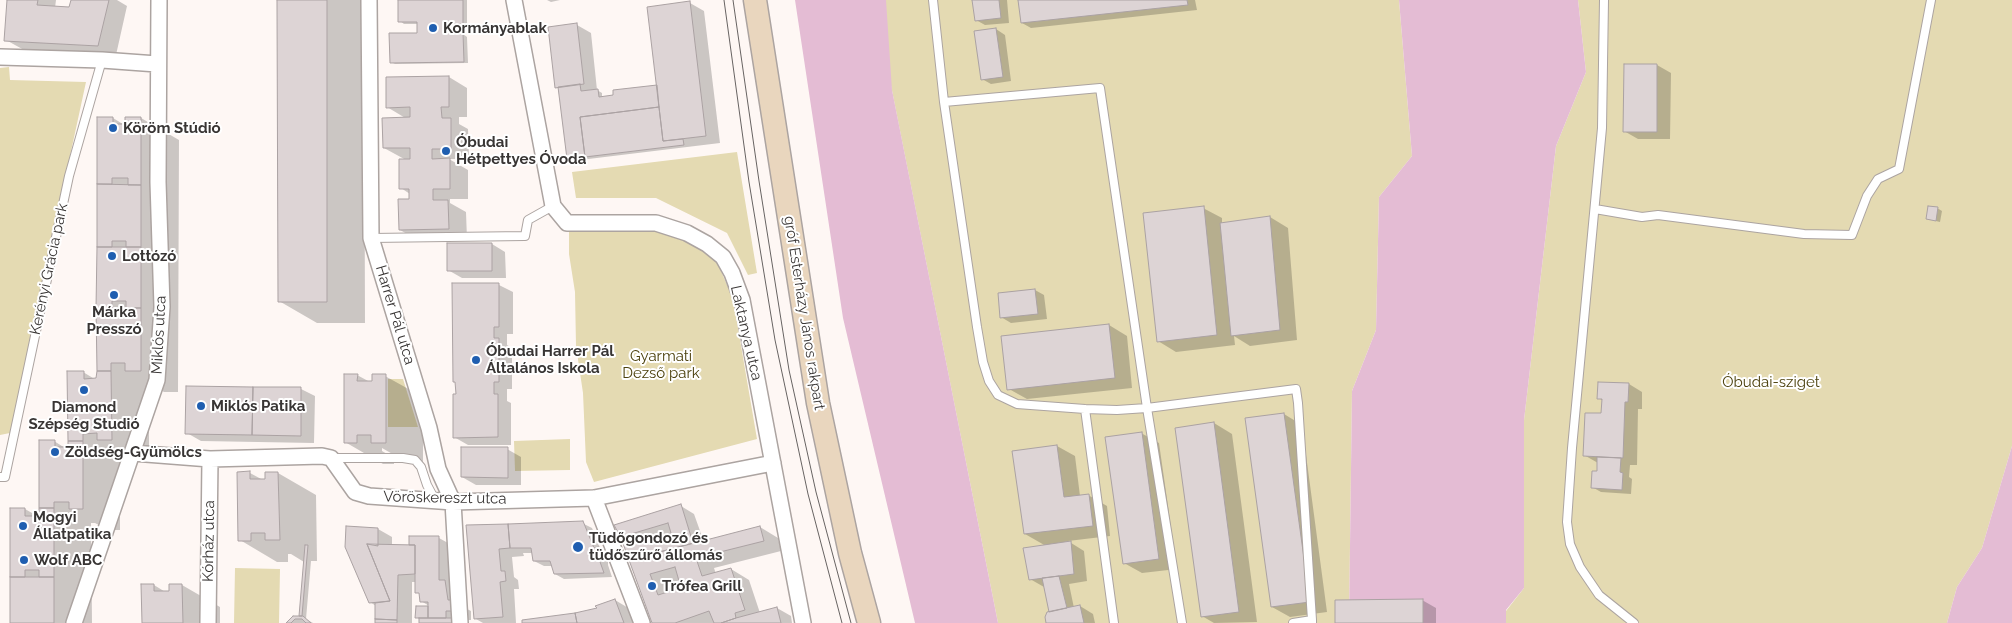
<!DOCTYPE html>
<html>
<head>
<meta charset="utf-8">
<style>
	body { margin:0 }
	canvas { display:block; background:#fef7f4 }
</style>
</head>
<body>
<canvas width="2012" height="623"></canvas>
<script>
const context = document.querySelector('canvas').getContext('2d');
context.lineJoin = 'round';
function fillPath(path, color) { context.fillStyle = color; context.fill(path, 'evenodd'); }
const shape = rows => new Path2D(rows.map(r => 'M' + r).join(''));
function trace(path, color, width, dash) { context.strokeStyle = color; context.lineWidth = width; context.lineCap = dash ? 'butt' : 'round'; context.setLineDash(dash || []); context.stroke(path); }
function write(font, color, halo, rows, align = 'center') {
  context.font = font + ' Raleway,sans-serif'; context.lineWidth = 4; context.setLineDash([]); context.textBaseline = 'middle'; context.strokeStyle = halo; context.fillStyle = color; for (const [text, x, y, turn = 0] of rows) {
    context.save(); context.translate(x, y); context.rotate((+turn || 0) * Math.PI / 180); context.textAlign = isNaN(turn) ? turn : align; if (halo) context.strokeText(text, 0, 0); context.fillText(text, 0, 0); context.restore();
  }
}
fillPath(shape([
	[874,0,1399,0,1412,156,1379,197,1376,330,1352,391,1349,623,998,623],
	[1578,0,2012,0,2012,446,1982,548,1957,587,1947,623,1506,623,1506,611,1524,588,1524,420,1556,146,1586,72],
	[9,67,10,80,86,82,10,433,0,435,0,68],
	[737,152,757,273,748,275,727,233,656,198,576,198,572,172],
	[569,227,654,230,685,239,706,251,718,264,733,299,757,439,594,482,586,462,583,393,576,346,575,292,569,254],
	[388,379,403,379,418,427,388,427],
	[570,439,570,470,515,471,514,441],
	[235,568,280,569,279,623,234,623]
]), '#e4dab2');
fillPath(shape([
	[795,0,886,0,892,90,998,623,915,623,843,318],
	[1399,0,1578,0,1586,72,1556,146,1524,420,1524,588,1506,610,1506,623,1349,623,1352,391,1376,330,1379,197,1412,156],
	[2012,446,2012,623,1947,623,1957,587,1982,548]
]), '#e4bcd4');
fillPath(shape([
	[8,0,56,0,55,8,70,9,73,0,117,0,127,6,116,55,24,50,6,40],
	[279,0,364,0,365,323,317,323,279,301],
	[399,0,467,0,467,26,452,26,452,35,463,34,467,37,468,63,395,64,391,62,418,34,418,24,404,24,400,21],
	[547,0,560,0,551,2],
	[973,0,1007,0,1009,23,985,25,976,20],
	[1020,0,1195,0,1197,10,1031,28,1022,23],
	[690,3,704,11,720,143,572,161,568,158,560,89,556,87,577,25,591,33,597,90,602,93,602,98,658,86],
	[996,29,1005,35,1011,81,991,84,982,79],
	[1657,65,1671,73,1670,139,1638,139,1624,131],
	[449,77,467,88,467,117,459,117,459,124,468,129,469,159,449,159,468,170,468,199,450,199,450,203,466,212,467,239,418,240,400,230,410,201,410,194,401,188,406,160,384,148,407,119,387,107],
	[98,118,113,118,126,126,126,118,141,118,179,140,178,392,164,392,149,383,149,462,136,461,124,455,120,455,120,530,108,530,95,523,91,523,92,623,12,623,25,509,39,517,54,441,65,448,69,448,83,372,98,381],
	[1203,208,1222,218,1222,224,1270,217,1288,228,1297,340,1250,346,1234,336,1235,345,1176,352,1158,341],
	[1937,208,1942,211,1940,222,1927,219],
	[492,244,505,252,506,278,462,278,448,270],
	[499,285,513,292,513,334,507,334,507,345,512,348,512,389,507,389,507,401,511,403,511,445,468,445,454,437,457,395,457,383,454,382],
	[1035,290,1044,295,1047,319,1011,323,1001,317,999,294],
	[1109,325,1127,336,1132,388,1027,399,1009,389],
	[357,375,370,382,385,376,423,397,423,464,410,464,382,448,382,451,394,458,394,464,383,464,345,442],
	[1629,384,1642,392,1642,409,1638,409,1637,465,1630,465,1629,477,1632,479,1631,494,1601,492,1592,487,1598,472,1598,463,1584,455,1602,415,1603,401,1599,398],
	[301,389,315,396,314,443,201,441,187,433],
	[1284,414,1302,425,1327,612,1290,617,1272,607],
	[1214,423,1232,434,1257,622,1214,623,1202,616],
	[1141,433,1159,443,1177,569,1142,573,1124,563],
	[1057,446,1075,456,1080,496,1088,495,1107,506,1110,536,1068,541,1084,551,1087,581,1069,584,1074,608,1080,606,1093,614,1095,623,1049,623,1050,613,1044,587,1030,579,1046,546,1025,534],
	[507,449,521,457,521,485,476,485,462,477],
	[238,473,250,473,263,480,267,480,266,473,278,473,316,495,317,561,311,561,306,619,313,623,287,623,294,617,300,617,304,562,291,554,288,554,288,562,277,562,240,540],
	[681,506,694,514,704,542,760,527,778,538,781,551,714,568,716,574,731,569,749,580,760,613,777,608,791,616,792,623,653,623,622,538],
	[680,580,683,588,671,592,668,584],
	[582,523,592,528,601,550,608,554,608,565,612,577,564,579,555,574,553,566,544,566,534,561,533,553,523,553,524,556,512,557,514,577,518,580,519,589,514,589,516,623,483,623,476,619,468,526],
	[378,529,392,537,392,547,414,546,439,538,457,548,465,608,471,611,471,620,464,620,464,623,420,623,420,619,417,617,431,607,421,601,421,594,416,592,416,582,412,582,412,623,376,623,376,606,370,602],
	[154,585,167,593,170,593,170,586,182,585,220,607,220,623,143,623],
	[615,600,640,615,643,623,523,623,598,609],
	[1422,600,1436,608,1436,623,1336,623]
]), '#0003');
const building = shape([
	[7,0,38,0,37,5,69,7,71,0,109,0,98,46,4,41,7,0],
	[277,0,327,0,327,302,278,302,277,0],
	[398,0,463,0,463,24,449,24,449,33,463,33,464,62,390,63,389,33,417,33,417,22,398,22,398,0],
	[972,0,999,0,1001,18,975,21,972,0],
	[1018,0,1187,0,1188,5,1021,23,1018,0],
	[690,1,706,136,663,141,647,7,690,1],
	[577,23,584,84,555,88,548,27,577,23],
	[996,28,1003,77,981,80,974,31,996,28],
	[1624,64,1657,64,1657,132,1623,132,1624,64],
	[449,76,449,107,441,107,442,118,451,118,451,149,432,149,432,159,450,158,450,189,433,189,433,200,448,200,449,229,399,230,398,199,409,199,409,189,399,189,399,159,410,159,410,148,383,148,382,118,410,117,410,107,386,108,386,77,449,76],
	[580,84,581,91,598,89,599,97,613,95,613,90,657,85,659,107,580,117,585,157,567,159,558,87,580,84],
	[659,107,663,141,683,139,684,145,585,157,580,117,659,107],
	[97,117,113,117,113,124,125,124,125,117,141,117,141,185,128,185,128,178,112,178,112,184,97,184,97,117],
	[97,184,141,185,141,247,126,247,126,241,112,241,112,247,97,247,97,184],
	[1204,206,1217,335,1157,342,1143,213,1204,206],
	[1928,206,1938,207,1936,221,1926,219,1928,206],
	[1270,216,1280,330,1231,336,1220,223,1270,216],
	[447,243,492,243,492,271,447,271,447,243],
	[97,247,141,247,141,308,126,308,126,301,112,301,112,308,96,308,97,247],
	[452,283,499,283,499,327,494,327,494,338,499,338,499,382,494,382,494,394,498,394,498,437,453,438,453,394,456,394,455,382,453,382,452,283],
	[1035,289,1038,314,1000,318,998,293,1035,289],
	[96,308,141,308,141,371,125,371,125,363,111,363,111,371,97,371,96,308],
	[1109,324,1115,378,1007,390,1001,336,1109,324],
	[67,371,84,371,84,379,96,378,97,371,111,371,112,440,97,440,97,433,83,434,83,441,68,441,67,371],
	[344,374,358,374,357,381,372,381,372,374,386,374,386,443,371,443,371,435,357,435,357,443,344,443,344,374],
	[1598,382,1629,383,1628,402,1625,402,1623,458,1583,456,1585,413,1601,413,1602,399,1597,399,1598,382],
	[186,386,253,387,252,435,185,434,186,386],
	[253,387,301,387,301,436,252,435,253,387],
	[1284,413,1310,602,1271,607,1245,418,1284,413],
	[1214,422,1239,612,1201,617,1175,428,1214,422],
	[1142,432,1159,559,1123,564,1105,437,1142,432],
	[39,440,55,440,55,447,68,447,68,441,83,441,83,509,69,509,69,502,54,502,54,508,39,508,39,440],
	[1057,445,1064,497,1089,494,1093,526,1024,534,1012,451,1057,445],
	[461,447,508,447,508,478,461,477,461,447],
	[1597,457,1621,458,1620,472,1623,473,1622,490,1591,488,1592,471,1597,471,1597,457],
	[250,471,250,479,265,479,265,472,278,472,280,540,265,540,265,533,251,533,251,541,238,541,237,472,250,471],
	[681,504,693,543,629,560,621,538,614,525,681,504],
	[668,523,671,533,634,544,631,534,668,523],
	[10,508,25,508,25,516,39,516,39,508,54,508,54,577,39,577,39,570,25,570,25,577,10,577,10,508],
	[583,521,594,548,599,547,599,559,604,573,554,574,550,561,533,561,531,548,510,548,508,524,583,521],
	[508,524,510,548,499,549,501,571,505,571,506,581,500,582,503,617,474,619,466,525,508,524],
	[346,526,378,528,378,546,367,544,390,601,369,603,345,547,346,526],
	[760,526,764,541,696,558,702,576,731,568,745,610,735,613,736,618,721,623,714,623,709,611,675,623,652,623,629,560,760,526],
	[675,567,681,588,658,595,650,574,675,567],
	[409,536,439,536,439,580,445,580,448,600,453,600,453,611,446,611,446,618,428,618,428,602,420,602,419,593,415,593,415,545,409,545,409,536],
	[1071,541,1074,574,1029,580,1023,548,1071,541],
	[367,544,415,545,415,574,398,575,397,620,375,619,375,603,390,601,367,544],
	[305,545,308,545,302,616,299,616,305,545],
	[1059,576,1067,608,1049,612,1042,578,1059,576],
	[10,577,54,577,54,623,10,623,10,577],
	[141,584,154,584,154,591,169,591,169,584,182,584,183,623,142,623,141,584],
	[615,599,624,623,577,623,575,613,597,608,595,606,615,599],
	[1423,599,1423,623,1335,623,1335,600,1423,599],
	[1080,605,1084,623,1046,623,1045,617,1047,612,1080,605],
	[416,606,428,606,428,618,415,618,416,606],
	[777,607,781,623,721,623,736,618,777,607],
	[575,613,577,623,522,623,522,620,575,613],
	[293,616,303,616,311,623,306,623,302,619,295,619,291,623,286,623,293,616],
	[419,618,452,618,452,623,419,623,419,618],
	[375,619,397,620,397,623,375,623,375,619]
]);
fillPath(building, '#ddd4d5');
trace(building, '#aba2a3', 1);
const lane = shape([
	[933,0,944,102,977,327,983,362,989,381,998,395,1017,404,1085,409,1117,410,1147,408,1296,389,1298,403,1312,620],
	[1604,0,1602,128,1572,448,1567,522,1570,544,1580,567,1599,595,1634,623],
	[944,102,1100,88,1147,408,1182,623],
	[1595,209,1642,217,1658,215,1804,234,1852,235,1867,196,1878,179,1899,169,1931,0],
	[371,238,525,236,528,220,553,206],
	[1085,409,1114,623],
	[331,458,403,458,415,460,421,467,427,485,435,500],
	[0,477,5,477,69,176,102,60],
	[1293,623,1312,620,1312,623]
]);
const street = shape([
	[369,0,371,238,429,428,438,469,453,502,460,623],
	[514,0,553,206,567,223,656,223,687,233,707,244,723,257,732,273,742,300,803,623],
	[0,57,102,60,157,64],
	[133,453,210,459,322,456,331,458,355,492,369,496,453,502,594,498,773,463],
	[594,498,642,623],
	[74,623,157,380,162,307,158,182,159,0],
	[208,623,210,459]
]);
const secondary = shape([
	[755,0,818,403,850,553,869,623]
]);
trace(lane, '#aca4a1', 10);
trace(street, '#aca4a1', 18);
trace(secondary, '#aca4a1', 25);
trace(lane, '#fff', 8);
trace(street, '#fff', 15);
trace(secondary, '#e9d6be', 22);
trace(shape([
	[724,0,749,182,775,340,808,494,842,623],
	[733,0,759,181,789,370,816,492,851,623]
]), '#676362', 1);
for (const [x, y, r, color] of [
	[433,28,5,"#1f5eb0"],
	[113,128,5,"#1f5eb0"],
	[446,151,5,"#1f5eb0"],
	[112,256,5,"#1f5eb0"],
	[114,295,5,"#1f5eb0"],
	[476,360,5,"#1f5eb0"],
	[84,390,5,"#1f5eb0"],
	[201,406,5,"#1f5eb0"],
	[55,452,5,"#1f5eb0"],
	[23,526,5,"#1f5eb0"],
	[578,547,6,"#1f5eb0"],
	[24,560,5,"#1f5eb0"],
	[652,586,5,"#1f5eb0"]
]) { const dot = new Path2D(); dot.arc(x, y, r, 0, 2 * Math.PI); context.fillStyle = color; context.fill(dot); trace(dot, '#fff', 2); }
write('bold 15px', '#383534', '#fff', [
	["Kormányablak",443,28],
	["Köröm Stúdió",123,128],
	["Óbudai",456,142],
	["Hétpettyes Óvoda",456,159],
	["Lottózó",122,256],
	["Márka",114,312,"center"],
	["Presszó",114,329,"center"],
	["Óbudai Harrer Pál",486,351],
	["Általános Iskola",486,368],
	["Miklós Patika",211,406],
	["Diamond",84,407,"center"],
	["Szépség Studió",84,424,"center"],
	["Zöldség-Gyümölcs",65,452],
	["Mogyi",33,517],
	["Állatpatika",33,534],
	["Tüdőgondozó és",589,538],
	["tüdőszűrő állomás",589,555],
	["Wolf ABC",34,560],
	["Trófea Grill",662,586]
], 'left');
write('15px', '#383534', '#fff', [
	["Kerényi Grácia park",49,269,-78],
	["gróf Esterházy János rakpart",804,313,81],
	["Harrer Pál utca",395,315,73],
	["Laktanya utca",746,333,77],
	["Miklós utca",159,335,-87],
	["Vöröskereszt utca",445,498,1],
	["Kórház utca",209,541,-89]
]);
write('15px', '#4b400c', '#fff', [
	["Gyarmati",661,356],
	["Dezső park",661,373],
	["Óbudai-sziget",1771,382]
]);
</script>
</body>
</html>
